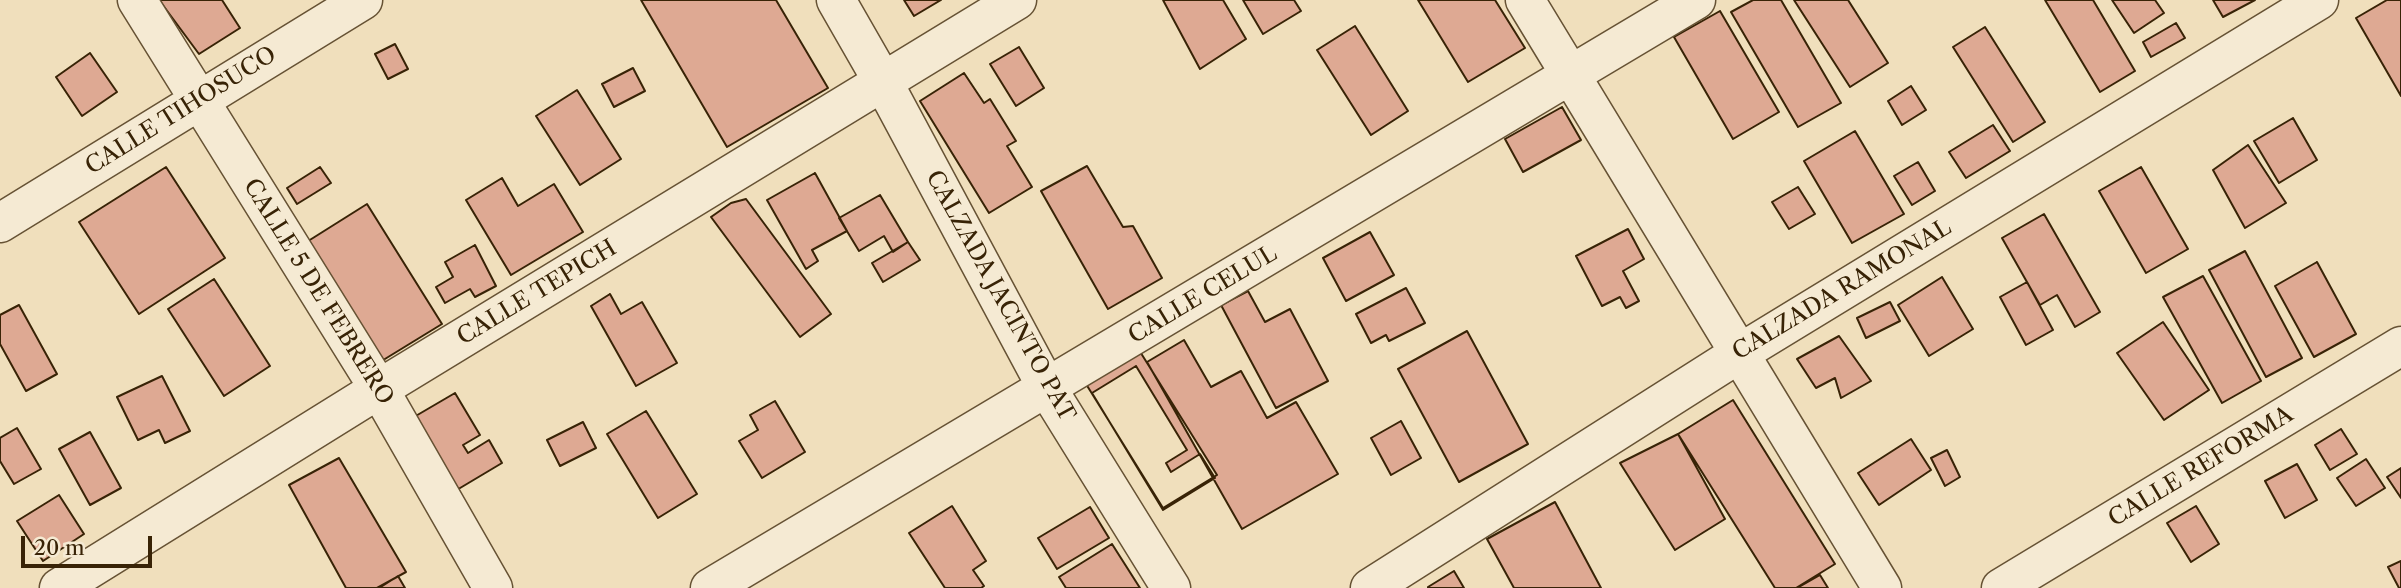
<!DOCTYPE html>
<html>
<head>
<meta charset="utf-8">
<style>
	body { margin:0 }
	#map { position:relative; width:2401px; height:588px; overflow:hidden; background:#f0dfbc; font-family:"Libre Caslon Text",serif }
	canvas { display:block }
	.scale { position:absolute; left:21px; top:536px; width:131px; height:32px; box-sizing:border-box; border:4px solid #382306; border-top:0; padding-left:9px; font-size:21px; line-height:24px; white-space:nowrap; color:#382306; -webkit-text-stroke:5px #f5ead3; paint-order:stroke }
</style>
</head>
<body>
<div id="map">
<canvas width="2401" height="588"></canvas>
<div class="scale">20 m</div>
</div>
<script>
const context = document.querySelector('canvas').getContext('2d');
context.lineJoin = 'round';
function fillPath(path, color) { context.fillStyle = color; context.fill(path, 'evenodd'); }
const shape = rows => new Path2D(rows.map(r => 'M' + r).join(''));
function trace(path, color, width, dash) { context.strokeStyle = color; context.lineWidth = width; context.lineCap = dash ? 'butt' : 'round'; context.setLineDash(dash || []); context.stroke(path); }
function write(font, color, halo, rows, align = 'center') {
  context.font = font + ' "Libre Caslon Text",serif'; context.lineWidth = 5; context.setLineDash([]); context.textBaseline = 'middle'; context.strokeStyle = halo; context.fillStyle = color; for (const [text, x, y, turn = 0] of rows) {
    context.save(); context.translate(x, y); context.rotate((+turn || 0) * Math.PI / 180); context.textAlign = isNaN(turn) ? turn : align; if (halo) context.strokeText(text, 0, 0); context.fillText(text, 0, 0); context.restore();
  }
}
const building = shape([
	[159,0,222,0,240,28,199,54,159,0],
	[641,0,776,0,828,88,727,147,641,0],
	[904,0,941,0,914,16,904,0],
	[1163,0,1223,0,1246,39,1200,69,1163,0],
	[1243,0,1294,0,1301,11,1263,34,1243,0],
	[1418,0,1495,0,1525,48,1468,82,1418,0],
	[1753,0,1781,0,1841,103,1798,127,1731,12,1753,0],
	[1794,0,1848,0,1888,63,1850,87,1794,0],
	[2045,0,2093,0,2135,71,2100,92,2045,0],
	[2112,0,2155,0,2164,13,2134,33,2112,0],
	[2213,0,2255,0,2223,17,2213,0],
	[2387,0,2401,0,2401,96,2356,18,2387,0],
	[1720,11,1779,112,1733,139,1674,37,1720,11],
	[2176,23,2185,38,2151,57,2143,42,2176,23],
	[1355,26,1408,111,1371,135,1317,50,1355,26],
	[1985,27,2045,122,2013,142,1953,47,1985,27],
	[395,44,408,69,388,79,375,54,395,44],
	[1019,47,1044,88,1016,106,990,64,1019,47],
	[90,53,117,92,82,116,56,77,90,53],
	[633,68,645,91,614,107,602,84,633,68],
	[964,73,984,103,990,99,1016,141,1007,146,1032,187,989,213,920,101,964,73],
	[1911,86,1926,110,1902,125,1888,101,1911,86],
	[577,90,621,159,580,185,536,116,577,90],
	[1562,107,1581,140,1523,172,1505,139,1562,107],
	[2293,118,2317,160,2279,183,2254,141,2293,118],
	[1993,125,2010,151,1966,178,1949,152,1993,125],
	[1855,131,1904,214,1852,243,1804,161,1855,131],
	[2248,145,2286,203,2245,228,2213,170,2248,145],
	[1918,162,1935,191,1912,205,1894,176,1918,162],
	[1087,166,1123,227,1133,226,1162,278,1108,309,1041,191,1087,166],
	[166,167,225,258,139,314,79,222,166,167],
	[320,167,331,183,297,204,287,188,320,167],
	[2141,167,2188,249,2146,273,2099,191,2141,167],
	[815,173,847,231,812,250,818,261,806,269,767,200,815,173],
	[502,178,518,206,554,184,583,232,511,275,466,200,502,178],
	[1798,187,1815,214,1789,229,1772,202,1798,187],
	[880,195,908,242,893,252,884,236,859,251,839,218,880,195],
	[746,199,831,314,800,337,711,217,731,203,746,199],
	[367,204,442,324,380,362,305,243,367,204],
	[2044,214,2100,312,2075,327,2057,295,2040,305,2002,238,2044,214],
	[1628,229,1644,259,1623,271,1639,301,1626,308,1620,297,1602,306,1576,256,1628,229],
	[1370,232,1394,275,1346,301,1323,258,1370,232],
	[908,242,920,260,883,282,872,263,908,242],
	[475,245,496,286,475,297,470,289,445,303,436,287,453,277,445,262,475,245],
	[2245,251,2302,358,2266,377,2209,270,2245,251],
	[2317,262,2356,334,2314,357,2275,286,2317,262],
	[2203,276,2261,381,2222,403,2163,297,2203,276],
	[1942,277,1973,329,1929,356,1898,305,1942,277],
	[214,279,270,366,224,396,168,309,214,279],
	[2027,282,2053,330,2026,345,2000,297,2027,282],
	[1406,288,1425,323,1389,341,1386,335,1371,343,1356,314,1406,288],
	[1248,291,1265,322,1290,309,1328,381,1276,408,1221,305,1248,291],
	[610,294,621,314,642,302,677,363,636,386,591,306,610,294],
	[1890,302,1900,321,1866,338,1857,318,1890,302],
	[19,305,57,374,26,391,0,344,0,315,19,305],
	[2163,322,2209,390,2164,420,2117,353,2163,322],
	[1467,331,1528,444,1459,482,1398,369,1467,331],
	[1839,336,1871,381,1841,398,1835,378,1816,388,1797,359,1839,336],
	[1184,340,1211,387,1241,371,1267,418,1296,402,1338,474,1242,529,1147,362,1184,340],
	[1139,350,1217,475,1163,508,1086,384,1139,350],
	[1136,366,1187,450,1166,463,1171,472,1200,454,1215,478,1163,510,1092,393,1136,366],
	[162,376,190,431,165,443,159,430,138,440,117,397,162,376],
	[455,393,480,435,463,445,468,453,489,440,502,463,445,497,402,424,455,393],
	[1733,400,1835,564,1796,588,1775,588,1678,434,1733,400],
	[775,401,805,452,762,478,739,441,758,430,750,415,775,401],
	[646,411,697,494,658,518,607,434,646,411],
	[1401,421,1421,458,1391,475,1371,438,1401,421],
	[583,422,596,448,560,466,547,440,583,422],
	[17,428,41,469,14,484,0,461,0,438,17,428],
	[2341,429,2357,454,2330,470,2315,445,2341,429],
	[90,432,121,488,90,505,59,449,90,432],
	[1678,434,1725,519,1675,550,1620,463,1678,434],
	[1911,439,1931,470,1879,505,1858,473,1911,439],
	[1947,450,1960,477,1945,486,1931,458,1947,450],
	[339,458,406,572,377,588,346,588,289,485,339,458],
	[2366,459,2385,488,2356,506,2337,478,2366,459],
	[2297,464,2317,500,2285,518,2265,481,2297,464],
	[2401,468,2401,498,2387,477,2401,468],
	[59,495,84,534,43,561,17,521,59,495],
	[1555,502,1601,588,1514,588,1487,539,1555,502],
	[952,506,986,561,973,570,984,586,981,588,945,588,909,533,952,506],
	[2196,506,2219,544,2191,562,2167,523,2196,506],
	[1090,507,1109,538,1057,569,1038,538,1090,507],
	[1112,544,1140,588,1066,588,1059,577,1112,544],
	[2401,561,2401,588,2399,588,2388,567,2401,561],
	[1454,571,1464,588,1428,588,1428,587,1454,571],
	[1820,575,1828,588,1797,588,1820,575],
	[398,576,405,588,379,588,398,576]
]);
fillPath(building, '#dea993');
trace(building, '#382306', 2);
const minor = shape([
	[137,0,379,389,493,588],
	[836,0,883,82,1047,388,1171,588],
	[1525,0,1882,588],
	[0,223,363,0],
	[59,588,379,389,1017,0],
	[710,588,1696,0],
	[1370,588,1740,353,2319,0],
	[2001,588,2401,346]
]);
trace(minor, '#665234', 41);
trace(minor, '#f5ead3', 38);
write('23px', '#382306', '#f5ead3', [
	["CALLE TIHOSUCO",181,111,-32],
	["CALZADA RAMONAL",1842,290,-31],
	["CALLE 5 DE FEBRERO",318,292,58],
	["CALLE TEPICH",537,293,-31],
	["CALLE CELUL",1203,295,-31],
	["CALZADA JACINTO PAT",1000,296,61],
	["CALLE REFORMA",2201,467,-31]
]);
</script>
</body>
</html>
